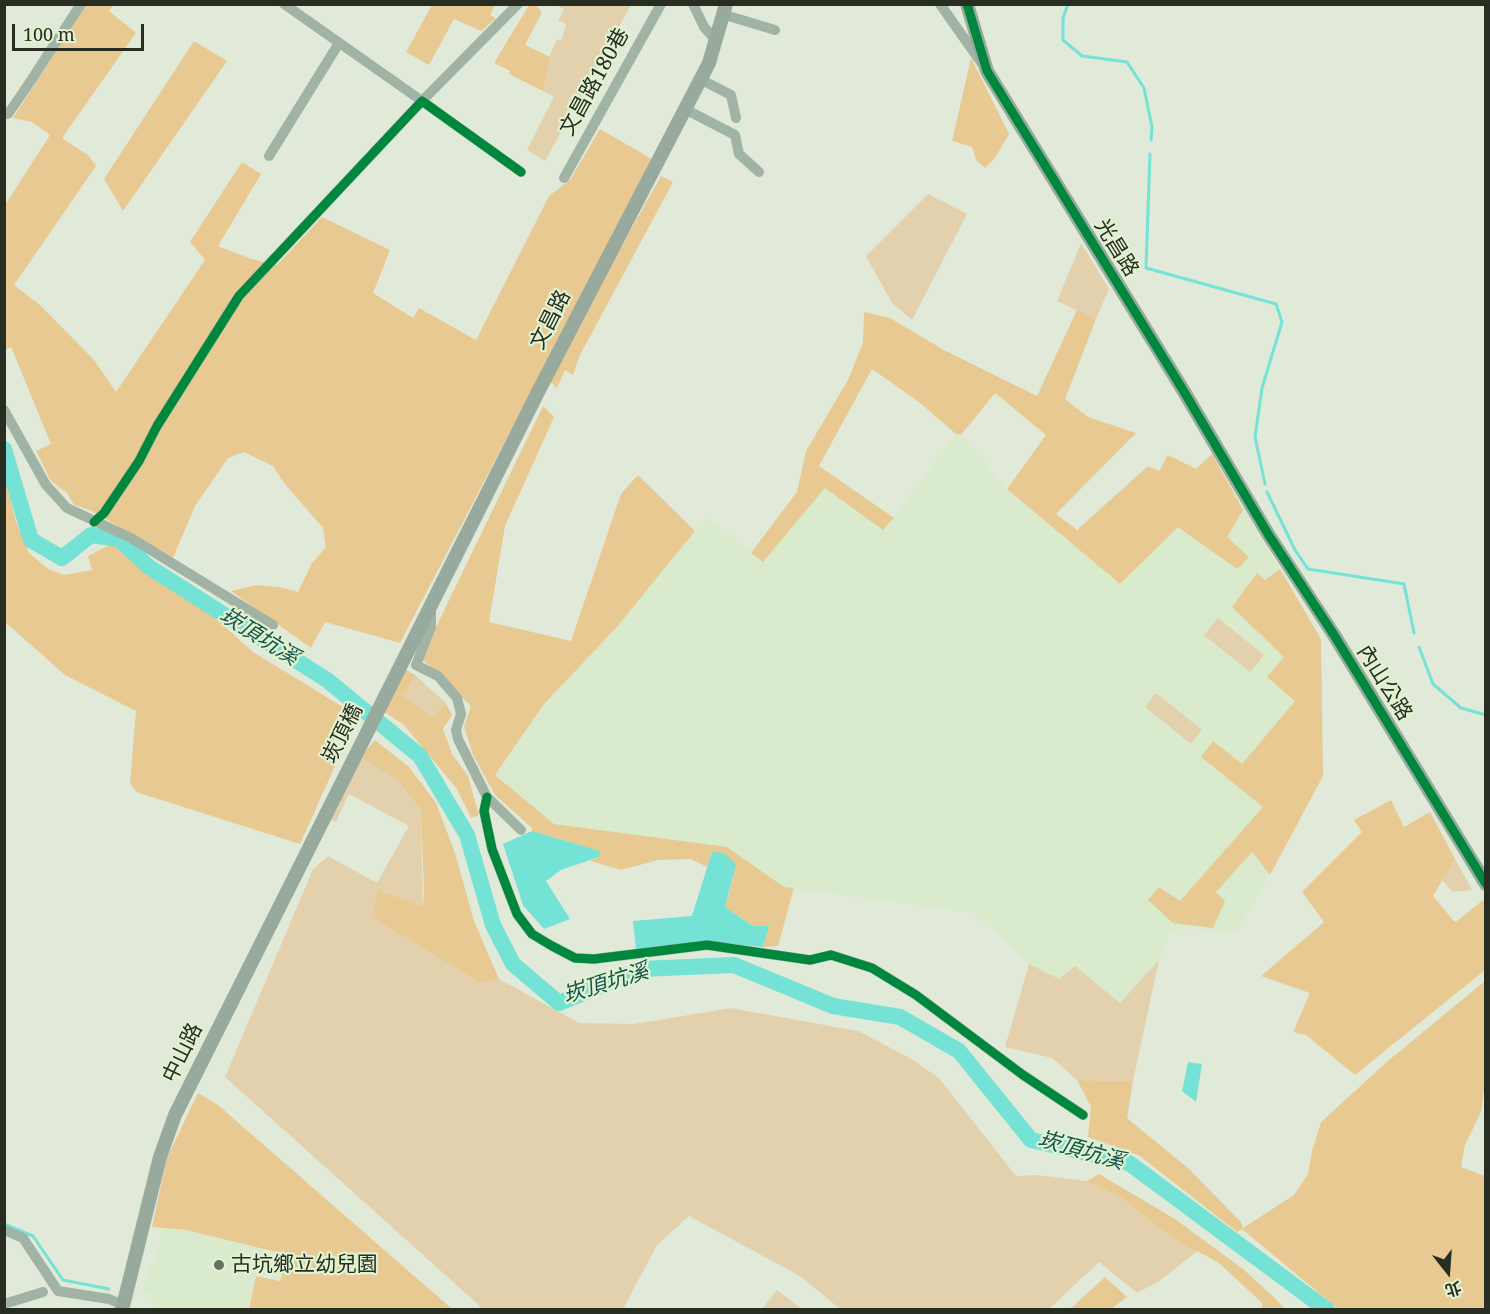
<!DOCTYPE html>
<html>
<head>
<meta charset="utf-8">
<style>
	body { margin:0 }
	#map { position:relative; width:1490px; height:1314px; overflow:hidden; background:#e1ead9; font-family:"Noto Serif","Noto Sans TC",serif }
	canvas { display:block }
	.frame { position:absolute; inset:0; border:6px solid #272e21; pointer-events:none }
	.north { position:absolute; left:1418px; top:1242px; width:60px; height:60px; -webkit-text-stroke:4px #e1f2d1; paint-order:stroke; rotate:163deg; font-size:16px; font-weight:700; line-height:24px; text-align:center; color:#272e21 }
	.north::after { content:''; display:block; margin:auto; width:21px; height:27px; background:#272e21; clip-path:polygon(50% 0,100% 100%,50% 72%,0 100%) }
	.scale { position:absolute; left:12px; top:24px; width:132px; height:27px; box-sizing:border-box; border:3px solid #272e21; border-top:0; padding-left:8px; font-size:18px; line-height:21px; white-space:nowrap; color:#272e21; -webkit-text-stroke:4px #e1f2d1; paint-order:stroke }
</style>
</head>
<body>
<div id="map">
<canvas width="1490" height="1314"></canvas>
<div class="frame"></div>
<div class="north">北</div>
<div class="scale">100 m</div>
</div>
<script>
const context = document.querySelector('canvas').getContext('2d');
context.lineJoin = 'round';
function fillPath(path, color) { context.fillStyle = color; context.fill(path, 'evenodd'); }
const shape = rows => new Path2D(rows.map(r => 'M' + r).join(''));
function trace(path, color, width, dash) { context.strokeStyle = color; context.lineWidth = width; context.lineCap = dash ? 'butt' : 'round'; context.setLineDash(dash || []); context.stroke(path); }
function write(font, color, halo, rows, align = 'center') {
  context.font = font + ' "Noto Serif","Noto Sans TC",serif'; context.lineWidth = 4.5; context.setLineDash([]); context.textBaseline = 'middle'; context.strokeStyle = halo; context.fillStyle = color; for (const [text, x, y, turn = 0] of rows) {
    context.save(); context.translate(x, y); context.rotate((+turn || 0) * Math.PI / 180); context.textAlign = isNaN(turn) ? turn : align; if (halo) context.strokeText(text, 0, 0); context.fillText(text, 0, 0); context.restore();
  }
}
fillPath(shape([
	[956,434,961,435,1007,489,1120,584,1188,463,1196,469,1212,454,1322,641,1301,819,1237,932,1179,928,1169,936,1159,960,1120,1004,1075,967,1059,979,1029,964,974,913,784,887,727,847,554,824,495,774,544,704,616,628,695,531,709,518,751,552,797,492,806,451,819,466,894,518],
	[162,1224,287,1256,281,1279,257,1273,248,1309,156,1309,150,1294,141,1292,149,1269,156,1261]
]), '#daeacc');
fillPath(shape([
	[555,5,631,5,545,161,527,150,554,97,543,91,550,55,557,39,561,41,566,24,558,20,564,9],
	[928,194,967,214,912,320,892,303,866,256],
	[1081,243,1109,289,1096,319,1057,301],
	[1218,618,1264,655,1250,672,1204,635],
	[415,675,445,702,435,717,402,696],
	[1156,693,1202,730,1191,744,1145,707],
	[360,757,399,781,421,811,423,907,481,983,499,979,579,1023,634,1024,731,1008,858,1031,910,1058,939,1078,1016,1176,1037,1175,1087,1181,1123,1199,1171,1237,1199,1250,1158,1282,1137,1293,1099,1262,1049,1309,840,1309,800,1276,689,1216,657,1245,623,1309,483,1309,225,1077,313,869,328,856,377,883,409,826,349,794,336,822,328,819],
	[1455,859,1472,890,1453,892,1442,880],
	[1159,960,1133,1081,1077,1080,1052,1058,1005,1047,1029,964,1059,979,1075,966,1120,1003],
	[777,1290,802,1309,762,1309]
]), '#e3d1ad');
fillPath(shape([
	[86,5,113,5,109,11,136,33,62,138,89,156,96,166,14,285,40,305,94,360,116,392,205,260,190,242,242,162,261,174,218,246,251,259,277,265,322,217,390,250,373,293,413,318,419,308,476,340,549,196,570,180,600,129,652,159,400,643,325,622,311,648,231,591,256,585,279,587,298,592,312,563,326,547,323,528,284,483,273,466,244,452,228,458,195,506,173,558,90,510,74,505,67,493,51,481,36,451,51,444,11,347,5,350,5,205,50,135,32,122,13,118],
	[432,5,495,5,490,15,496,18,481,31,454,19,429,65,406,52],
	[529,5,536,5,542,12,525,45,550,57,543,91,509,74,510,71,494,63],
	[194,41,227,61,123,211,104,179],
	[971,58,1009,134,995,158,985,168,976,160,972,147,952,141],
	[661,176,673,182,579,357,573,375,565,370,557,388,547,379],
	[1077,310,1096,319,1065,399,1088,417,1136,433,1056,514,1077,530,1148,466,1159,471,1168,455,1196,469,1212,454,1243,510,1227,537,1249,557,1237,569,1178,527,1120,584,1007,489,1046,435,995,393,961,435,956,434,919,402,872,369,819,466,894,518,883,530,825,488,763,562,751,553,797,492,806,451,848,380,863,343,864,312,890,318,944,350,1037,396],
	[543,406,554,417,505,526,489,622,571,641,621,494,638,475,695,531,616,628,544,704,495,775,554,824,727,847,784,887,794,888,778,946,763,947,768,926,753,926,725,907,733,878,712,852,707,867,691,859,658,860,621,870,590,861,599,857,599,851,532,831,532,828,495,795,473,755,464,727,471,706,421,658],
	[5,478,16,521,29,553,48,569,64,575,92,570,88,556,111,544,193,598,253,652,361,718,348,740,335,736,331,749,340,755,300,844,136,792,130,783,136,711,65,675,5,622],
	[1280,569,1321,639,1323,776,1270,875,1252,852,1216,892,1225,901,1213,928,1173,923,1148,900,1159,887,1180,901,1263,807,1201,757,1213,741,1242,764,1295,701,1267,677,1284,657,1232,607,1257,573,1265,580],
	[403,668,415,675,403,696,434,717,445,702,452,715,443,729,452,754,468,776,479,815,471,818,457,789,403,724,384,712],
	[375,740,409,767,436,803,455,853,474,921,499,979,481,983,372,917,378,890,423,907,424,892,421,811,399,781,360,757],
	[1391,800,1404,827,1430,812,1455,859,1433,896,1453,920,1456,922,1483,900,1485,904,1485,970,1355,1075,1306,1035,1293,1032,1310,993,1261,976,1324,922,1302,892,1362,832,1354,820],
	[1485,981,1485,1081,1481,1112,1465,1145,1461,1167,1485,1176,1485,1309,1338,1309,1242,1229,1237,1232,1140,1156,1088,1137,1091,1107,1077,1080,1133,1081,1127,1118,1189,1169,1241,1222,1243,1228,1294,1195,1308,1174,1312,1151,1321,1122,1389,1060],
	[198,1093,218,1105,452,1309,249,1309,256,1276,280,1281,288,1255,186,1230,152,1227,167,1158],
	[1099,1174,1175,1219,1243,1269,1276,1299,1285,1309,1262,1309,1262,1303,1219,1263,1171,1237,1123,1199,1087,1181],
	[1105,1277,1127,1297,1111,1309,1070,1309]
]), '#e8c992');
fillPath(shape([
	[532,831,600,851,599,857,561,870,546,881,570,919,544,929,523,905,503,844],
	[712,852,724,853,736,864,725,907,753,926,769,926,763,947,721,943,636,950,633,921,692,916],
	[1188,1062,1202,1064,1196,1102,1182,1091]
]), '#74e2d5');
trace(shape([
	[1068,4,1063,18,1063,40,1082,56,1127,62,1144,88,1152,127,1151,140],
	[1150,154,1146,268,1276,304,1282,322,1262,388,1255,437,1265,484],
	[1267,492,1295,550,1308,569,1404,584,1414,633],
	[1419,647,1433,684,1461,708,1486,715],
	[4,1224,33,1236,63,1280,109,1289]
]), '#74e2d5', 3);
trace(shape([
	[4,449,31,540,62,558,91,535,119,539,149,567,327,680,420,756,467,835,493,925,513,964,559,1003,641,969,734,965,833,1006,900,1017,959,1051,1031,1140,1129,1163,1327,1310]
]), '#74e2d5', 16);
trace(shape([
	[284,4,422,101,518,4],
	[693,4,704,27,715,39],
	[940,4,983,65],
	[722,14,775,30],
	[700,79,731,95,736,118],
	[685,109,735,135,739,154,759,172],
	[4,114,8,114,26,88,81,4],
	[269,156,339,43],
	[564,178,661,4],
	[4,410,46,485,67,508,131,538,273,625],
	[94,522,104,513,139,461,157,426,239,296,422,101,521,172],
	[431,608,431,627,416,665,438,676,457,698,461,714,456,730,458,739,487,797,521,830],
	[487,797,484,811,492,849,517,914,532,934,552,946,575,958,594,959,707,945,810,960,831,955,872,968,916,995,1023,1075,1083,1115],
	[4,1230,23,1238,58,1291,109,1299,123,1305],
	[4,1304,43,1292]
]), '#a0b3a4', 10);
trace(shape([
	[967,4,987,71,1183,390,1268,534,1334,635,1486,884],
	[122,1310,160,1157,175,1115,538,392,709,63,726,4]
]), '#98aa9d', 14);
trace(shape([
	[967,4,987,71,1183,390,1268,534,1334,635,1486,884],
	[94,522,104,513,139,461,157,426,239,296,422,101,521,172],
	[487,797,484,811,492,849,517,914,532,934,552,946,575,958,594,959,707,945,810,960,831,955,872,968,916,995,1023,1075,1083,1115]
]), '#00873e', 9);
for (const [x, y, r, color] of [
	[219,1265,6,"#687061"]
]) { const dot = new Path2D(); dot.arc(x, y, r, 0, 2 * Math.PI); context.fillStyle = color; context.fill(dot); trace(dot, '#e1f2d1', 2); }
write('21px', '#272e21', '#e1f2d1', [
	["文昌路180巷",595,82,-61],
	["光昌路",1116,248,58],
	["文昌路",551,320,-63],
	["內山公路",1384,683,58],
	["崁頂橋",343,734,-63],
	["中山路",183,1053,-64]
]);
write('21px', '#272e21', '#e1f2d1', [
	["古坑鄉立幼兒園",231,1265]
], 'left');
write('italic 22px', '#14544f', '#e1f2d1', [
	["崁頂坑溪",259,637,32],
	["崁頂坑溪",606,984,-17],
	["崁頂坑溪",1081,1151,16]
]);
</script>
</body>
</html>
